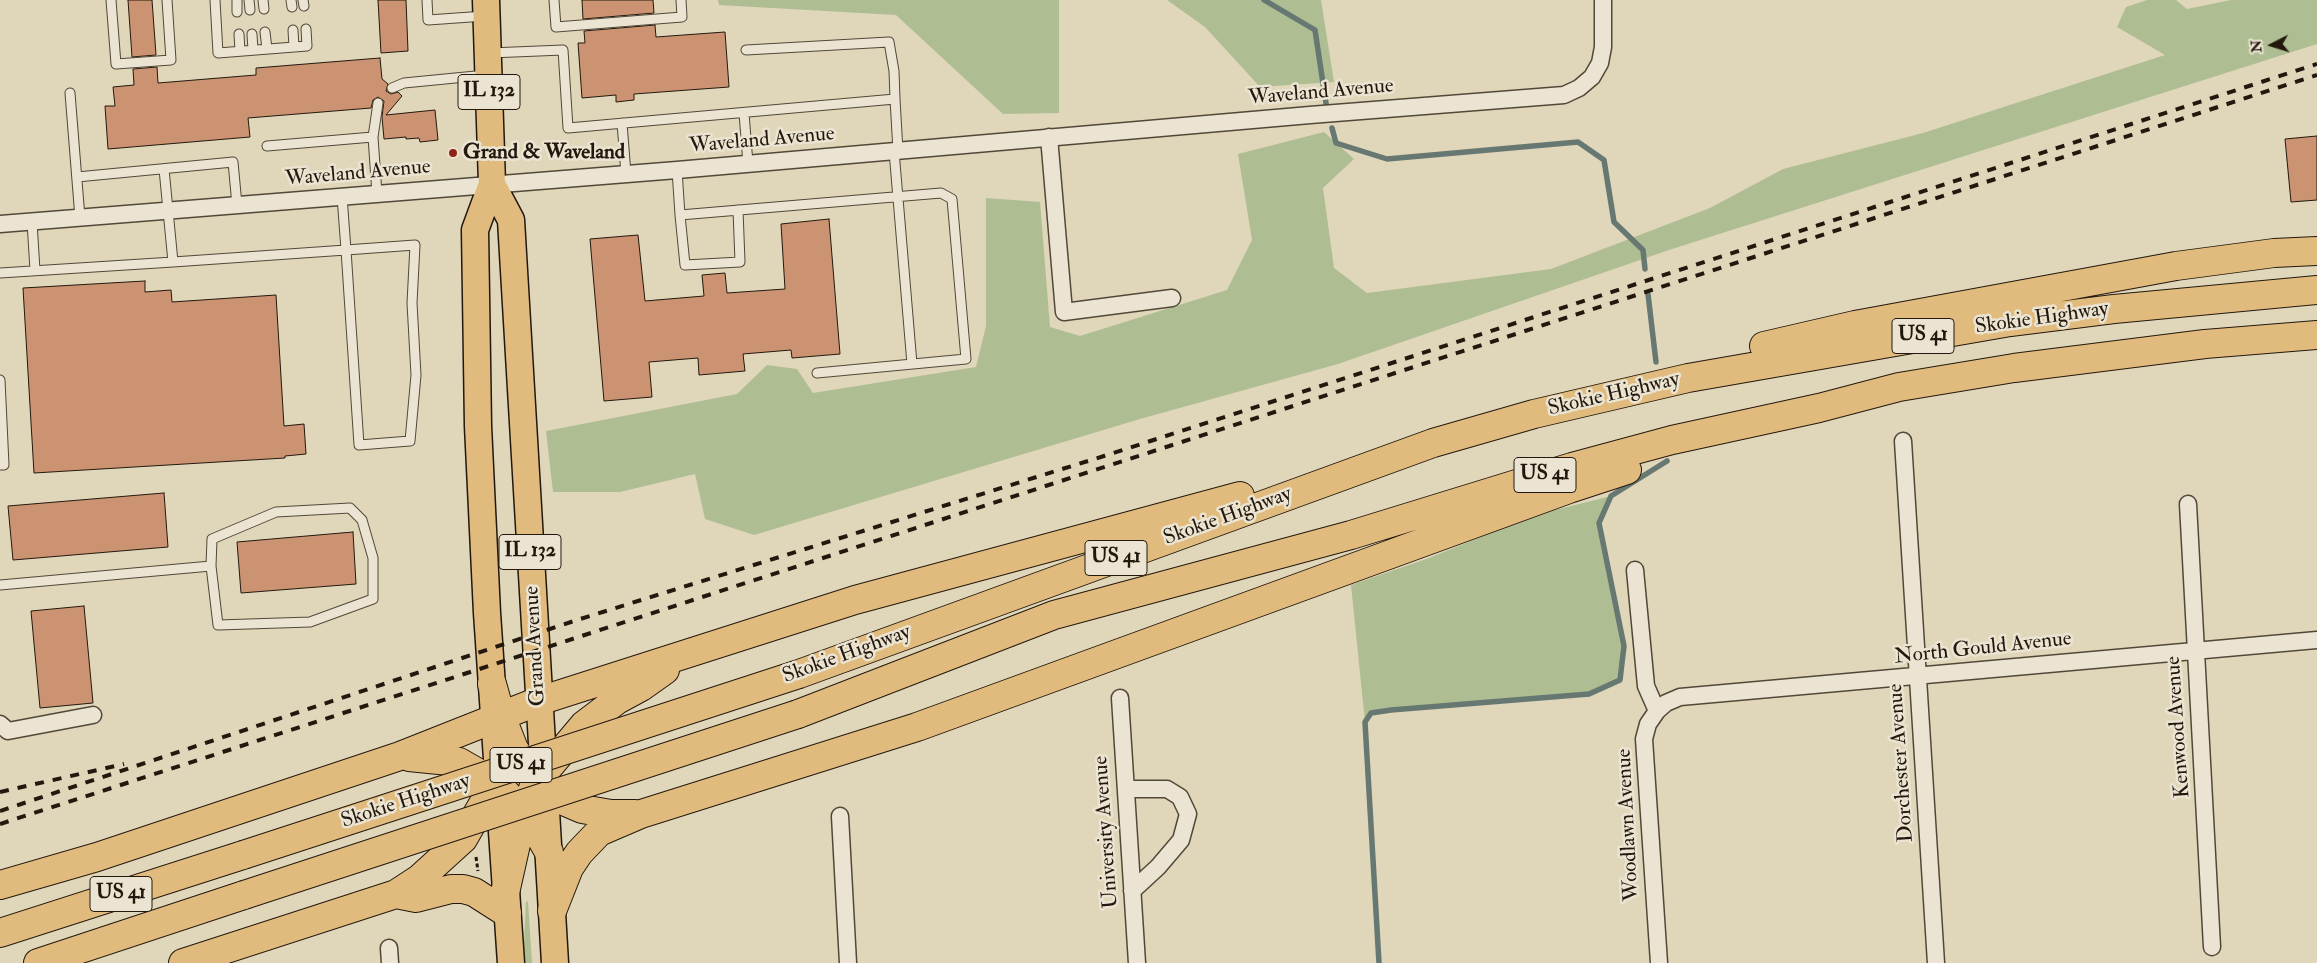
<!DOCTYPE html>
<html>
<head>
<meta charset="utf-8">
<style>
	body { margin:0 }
	#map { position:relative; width:2317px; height:963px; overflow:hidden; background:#e0d6ba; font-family:"IM FELL Double Pica",serif }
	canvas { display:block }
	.north { position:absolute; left:2247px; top:20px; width:50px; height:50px; -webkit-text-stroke:4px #ebe4d2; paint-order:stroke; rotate:265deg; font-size:14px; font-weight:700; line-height:20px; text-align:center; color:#23180d }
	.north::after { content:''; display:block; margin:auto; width:18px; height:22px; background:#23180d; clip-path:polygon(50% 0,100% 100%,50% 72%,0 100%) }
</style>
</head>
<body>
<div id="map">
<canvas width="2317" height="963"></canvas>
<div class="north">N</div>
</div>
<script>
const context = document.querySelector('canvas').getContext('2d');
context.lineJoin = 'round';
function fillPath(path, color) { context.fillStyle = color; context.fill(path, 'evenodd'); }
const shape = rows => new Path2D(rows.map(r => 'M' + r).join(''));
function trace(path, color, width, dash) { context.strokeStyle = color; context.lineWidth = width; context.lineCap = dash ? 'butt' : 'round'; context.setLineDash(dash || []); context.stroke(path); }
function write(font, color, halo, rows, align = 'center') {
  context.font = font + ' "IM FELL Double Pica",serif'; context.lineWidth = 5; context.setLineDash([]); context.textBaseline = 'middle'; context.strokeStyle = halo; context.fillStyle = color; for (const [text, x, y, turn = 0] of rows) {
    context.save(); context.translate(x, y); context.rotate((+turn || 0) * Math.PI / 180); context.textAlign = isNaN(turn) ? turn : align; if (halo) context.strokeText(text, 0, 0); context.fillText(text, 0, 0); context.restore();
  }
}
fillPath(shape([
	[718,0,1059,0,1059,113,1003,114,896,15,719,5],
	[1167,0,1321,0,1334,82,1260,87,1205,27],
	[2147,0,2176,0,2187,9,2231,0,2317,0,2317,44,1672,249,1338,364,1140,419,754,535,705,519,695,474,620,492,553,492,546,431,737,394,767,365,797,369,813,393,976,367,986,326,986,198,1040,202,1050,327,1080,336,1227,290,1252,240,1238,154,1324,132,1354,159,1323,188,1334,268,1367,293,1551,269,1710,208,1783,169,1923,133,2165,55,2117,27,2126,7],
	[1611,496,1600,523,1624,646,1620,680,1589,694,1391,710,1371,713,1365,722,1351,585,1429,558,1535,515],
	[526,901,528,902,532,963,523,963]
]), '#afbe92');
trace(shape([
	[1264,0,1315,30,1327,110],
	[1332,128,1336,143,1387,159,1578,142,1604,160,1614,222,1643,250,1645,269],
	[1648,294,1656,362],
	[1379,963,1365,722,1371,713,1391,710,1589,694,1620,680,1624,646,1599,523,1611,496,1667,461]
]), '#677872', 5.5);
const building = shape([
	[128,0,152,0,156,55,132,57,128,0],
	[378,0,406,0,408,51,381,53,378,0],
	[582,0,653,0,654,13,583,19,582,0],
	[655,25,656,37,725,32,729,87,634,94,634,100,616,102,616,95,582,98,578,43,585,43,584,31,655,25],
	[380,58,382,79,388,84,386,91,391,94,398,92,402,96,386,115,435,110,438,140,420,142,419,138,406,139,406,137,384,139,382,117,384,101,378,97,373,100,371,108,248,118,250,137,108,149,105,106,115,106,113,87,134,85,133,69,157,67,158,83,256,75,256,68,380,58],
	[2317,136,2317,200,2291,202,2285,139,2317,136],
	[829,219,840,354,792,358,791,350,743,354,745,371,699,375,698,358,649,362,652,397,604,401,590,239,638,235,645,301,704,296,702,275,725,273,727,293,785,289,781,224,829,219],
	[145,281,145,292,171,290,172,302,276,295,284,426,304,424,306,454,285,456,285,458,34,473,23,288,145,281],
	[164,493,168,547,13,560,8,506,164,493],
	[353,532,356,584,241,593,237,542,353,532],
	[84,606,93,703,40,708,31,611,84,606]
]);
fillPath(building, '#cb9372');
trace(building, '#23180d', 1);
const service = shape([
	[111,0,116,64,171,60,167,0],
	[215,0,218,53,307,46,306,29],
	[237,0,237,12],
	[249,0,250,10],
	[263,0,264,9],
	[291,0,292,7],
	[303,0,304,6],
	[427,0,428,20,485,16],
	[554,0,556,27,682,17,681,0],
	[293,30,294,47],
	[265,32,267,49],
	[239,34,240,51],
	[252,34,253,50],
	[746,50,889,42,894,71,895,99],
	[490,53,563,50,568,128,895,99,898,151],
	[392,88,404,83,486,75],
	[70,93,80,218],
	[744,113,748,164],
	[622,123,626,174],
	[373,137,378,103],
	[267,146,373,137,377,194],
	[894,151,912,364],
	[164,169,173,262],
	[677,170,680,215,941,193,952,199,966,359,817,373],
	[77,177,233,162,237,205],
	[680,215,685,265,740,262,738,210],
	[32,222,35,270],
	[0,273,173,262,346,250,415,245,412,303,416,375,410,441,359,445,346,250,342,196],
	[0,380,4,465,0,465],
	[350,508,362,520,373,558,373,599,310,622,218,625,211,566,212,539,276,512,350,508],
	[0,585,211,566]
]);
const minor = shape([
	[1049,137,1064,312,1172,298],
	[0,224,677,170,1310,115,1564,95,1579,88,1592,77,1600,63,1603,47,1603,0],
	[1903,441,1936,963],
	[2188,504,2212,947],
	[1635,570,1646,686,1657,711,1648,724,1644,739,1659,963],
	[1120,698,1137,963],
	[1657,711,1666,703,1680,697,2317,640],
	[0,724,8,731,93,715],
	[1126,789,1167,789,1180,797,1188,814,1181,840,1158,867,1132,891],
	[840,816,848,963],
	[389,948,390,963]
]);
const primary = shape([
	[486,0,492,184,475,230,478,426,487,613,511,963],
	[492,184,511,220,555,963]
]);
const trunk = shape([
	[1764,346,1855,325,2176,266,2274,253,2317,251],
	[799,674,1433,443,1534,414,1688,378,2010,322,2114,309,2317,290],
	[492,684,501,716,514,749,536,782,554,797,582,809,611,814,635,814],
	[798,714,1054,615,1351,535,1572,467,1672,440,1819,408,1899,387,2014,368,2205,344,2317,335],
	[409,757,459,762,499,785,534,826,549,852],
	[0,885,97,857,400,756,539,701,855,600,1240,496],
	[505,893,523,813,536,782,584,725,617,700,641,687,665,670],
	[396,894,416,898,451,889,463,889,474,892,507,913],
	[552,911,569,868,579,853,599,832,641,814,917,727,1569,489,1627,470],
	[0,933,243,855],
	[38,963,244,895],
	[183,963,396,894,419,879,463,839,495,783]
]);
trace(service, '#524838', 11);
trace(minor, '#524838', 19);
trace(primary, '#23180d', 29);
trace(trunk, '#23180d', 30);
trace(shape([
	[476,857,478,871]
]), '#23180d', 3, [4, 2.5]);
trace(service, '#ebe4d2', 9);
trace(minor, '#ebe4d2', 16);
trace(primary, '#e0bb7d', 26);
trace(trunk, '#e0bb7d', 28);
trace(shape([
	[0,792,124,764],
	[0,811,577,620,1104,456,2317,64],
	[0,824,2317,75]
]), '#23180d', 4, [9, 9]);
const trunkBridge = shape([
	[243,855,799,674],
	[244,895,798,714]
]);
trace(trunkBridge, '#23180d', 30, []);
trace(trunkBridge, '#e0bb7d', 28);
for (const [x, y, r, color] of [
	[453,153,5,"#8f2418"]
]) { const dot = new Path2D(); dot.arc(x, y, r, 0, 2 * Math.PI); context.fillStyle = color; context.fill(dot); trace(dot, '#ebe4d2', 2); }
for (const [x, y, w] of [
	[489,92,62],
	[1923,336,62],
	[1545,475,62],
	[530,552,62],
	[1116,558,62],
	[521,765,62],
	[121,894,62]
]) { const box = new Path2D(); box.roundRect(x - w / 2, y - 17.5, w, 35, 4); context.fillStyle = '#ebe4d2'; context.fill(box); trace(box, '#23180d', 1); }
write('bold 20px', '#23180d', null, [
	["IL 132",489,92],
	["US 41",1923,336],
	["US 41",1545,475],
	["IL 132",530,552],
	["US 41",1116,558],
	["US 41",521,765],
	["US 41",121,894]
]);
write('21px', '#23180d', '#ebe4d2', [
	["Waveland Avenue",1321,93,-5],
	["Waveland Avenue",762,141,-5],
	["Waveland Avenue",358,174,-5],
	["Skokie Highway",2042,319,-8],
	["Skokie Highway",1614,395,-13],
	["Skokie Highway",1228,517,-20],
	["Grand Avenue",536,646,-93],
	["North Gould Avenue",1983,649,-6],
	["Skokie Highway",847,655,-20],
	["Kenwood Avenue",2179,727,-94],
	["Dorchester Avenue",1902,763,-94],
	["Skokie Highway",406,802,-18],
	["Woodlawn Avenue",1629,825,-93],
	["University Avenue",1107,832,-94]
]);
write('bold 21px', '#23180d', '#ebe4d2', [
	["Grand & Waveland",463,153]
], 'left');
</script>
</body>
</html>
